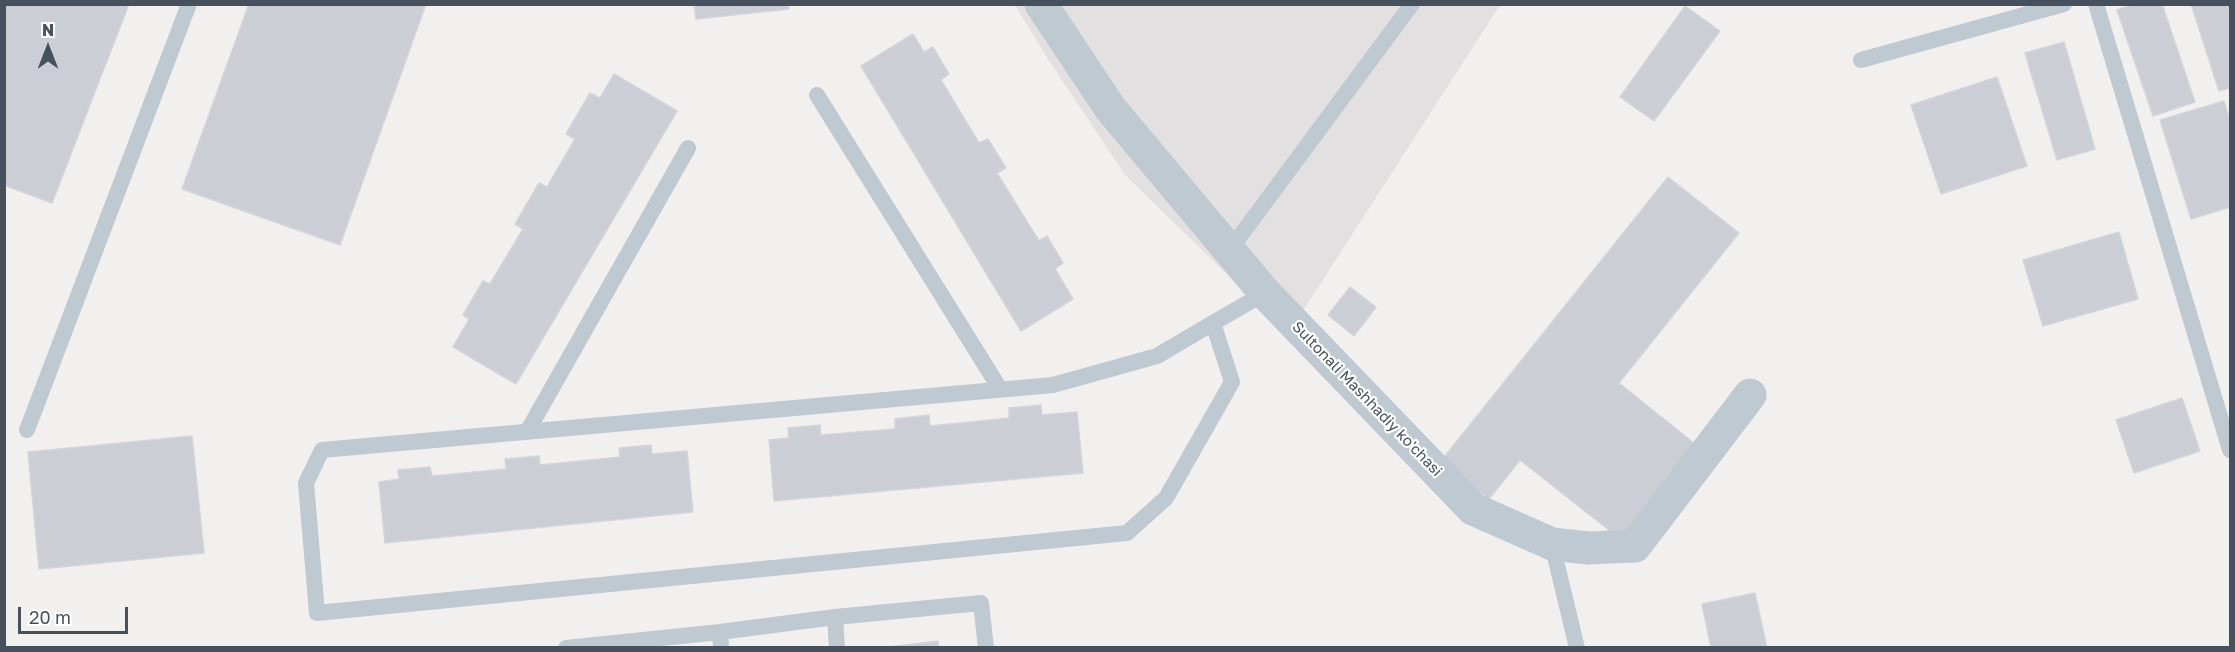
<!DOCTYPE html>
<html>
<head>
<meta charset="utf-8">
<style>
	body { margin:0 }
	#map { position:relative; width:2235px; height:652px; overflow:hidden; background:#f2efef; font-family:"Golos Text",sans-serif }
	canvas { display:block }
	.frame { position:absolute; inset:0; border:6px solid #46515d; pointer-events:none }
	.north { position:absolute; left:18px; top:18px; width:60px; height:60px; -webkit-text-stroke:4px #fff; paint-order:stroke; rotate:0deg; font-size:16px; font-weight:700; line-height:24px; text-align:center; color:#46515d }
	.north::after { content:''; display:block; margin:auto; width:21px; height:27px; background:#46515d; clip-path:polygon(50% 0,100% 100%,50% 72%,0 100%) }
	.scale { position:absolute; left:18px; top:607px; width:110px; height:27px; box-sizing:border-box; border:3px solid #46515d; border-top:0; padding-left:8px; font-size:18px; line-height:21px; white-space:nowrap; color:#46515d; -webkit-text-stroke:4px #fff; paint-order:stroke }
</style>
</head>
<body>
<div id="map">
<canvas width="2235" height="652"></canvas>
<div class="frame"></div>
<div class="north">N</div>
<div class="scale">20 m</div>
</div>
<script>
const context = document.querySelector('canvas').getContext('2d');
context.lineJoin = 'round';
function fillPath(path, color) { context.fillStyle = color; context.fill(path, 'evenodd'); }
const shape = rows => new Path2D(rows.map(r => 'M' + r).join(''));
function trace(path, color, width, dash) { context.strokeStyle = color; context.lineWidth = width; context.lineCap = dash ? 'butt' : 'round'; context.setLineDash(dash || []); context.stroke(path); }
function write(font, color, halo, rows, align = 'center') {
  context.font = font + ' "Golos Text",sans-serif'; context.lineWidth = 4.5; context.setLineDash([]); context.textBaseline = 'middle'; context.strokeStyle = halo; context.fillStyle = color; for (const [text, x, y, turn = 0] of rows) {
    context.save(); context.translate(x, y); context.rotate((+turn || 0) * Math.PI / 180); context.textAlign = isNaN(turn) ? turn : align; if (halo) context.strokeText(text, 0, 0); context.fillText(text, 0, 0); context.restore();
  }
}
fillPath(shape([
	[1015,5,1500,5,1288,334,1125,175,1046,56]
]), '#e3e0e1');
const building = shape([
	[4,4,129,4,52,203,4,185,4,4],
	[249,4,426,4,340,245,182,189,249,4],
	[694,4,788,4,789,9,696,19,694,4],
	[2134,4,2162,4,2195,102,2153,116,2117,10,2134,4],
	[2191,4,2230,4,2230,88,2219,91,2191,4],
	[1685,6,1720,31,1654,121,1620,97,1685,6],
	[913,34,924,52,933,47,949,74,941,80,979,143,988,139,1006,168,997,173,1039,241,1047,236,1063,263,1055,269,1073,299,1021,331,861,66,913,34],
	[2064,42,2095,149,2057,160,2025,53,2064,42],
	[614,74,677,111,516,384,453,347,469,319,463,315,483,281,490,284,523,229,515,224,539,183,547,187,575,139,566,134,590,93,600,98,614,74],
	[1997,77,2027,166,1941,194,1911,105,1997,77],
	[2224,101,2230,121,2230,207,2191,219,2160,120,2224,101],
	[1668,177,1739,233,1619,383,1700,448,1624,542,1520,460,1489,499,1441,461,1668,177],
	[2119,232,2138,299,2043,326,2023,260,2119,232],
	[1350,287,1376,307,1354,336,1328,315,1350,287],
	[2182,398,2200,451,2134,473,2116,420,2182,398],
	[1041,405,1042,415,1077,412,1083,473,774,501,769,440,789,438,788,428,820,425,821,435,895,429,895,419,929,415,930,426,1009,418,1009,408,1041,405],
	[192,436,204,553,39,569,28,452,192,436],
	[651,445,652,454,687,451,693,512,385,543,379,482,399,479,398,470,430,467,432,476,506,469,505,459,539,456,540,465,620,457,619,448,651,445],
	[1755,593,1767,648,1711,648,1702,604,1755,593],
	[938,641,939,648,880,648,938,641]
]);
fillPath(building, '#cbced4');
trace(building, '#d3d5db', 1.5);
trace(shape([
	[2096,4,2230,450],
	[1861,60,2064,4],
	[817,95,1000,389],
	[1229,251,1412,4],
	[1213,323,1232,382,1166,498,1127,533,317,613,306,483,322,450,1053,385,1157,356,1213,323,1265,293],
	[27,430,189,4],
	[527,432,688,148],
	[1552,544,1577,648],
	[835,617,837,648],
	[720,632,721,648],
	[566,648,720,632,835,617,981,603,986,648]
]), '#bfc9d2', 16);
trace(shape([
	[1041,4,1110,108,1265,293,1473,509,1552,544,1588,548,1635,546,1750,395]
]), '#bfc9d2', 33);
write('15px', '#46515d', '#fff', [
	["Sultonali Mashhadiy ko'chasi",1367,399,46]
]);
</script>
</body>
</html>
